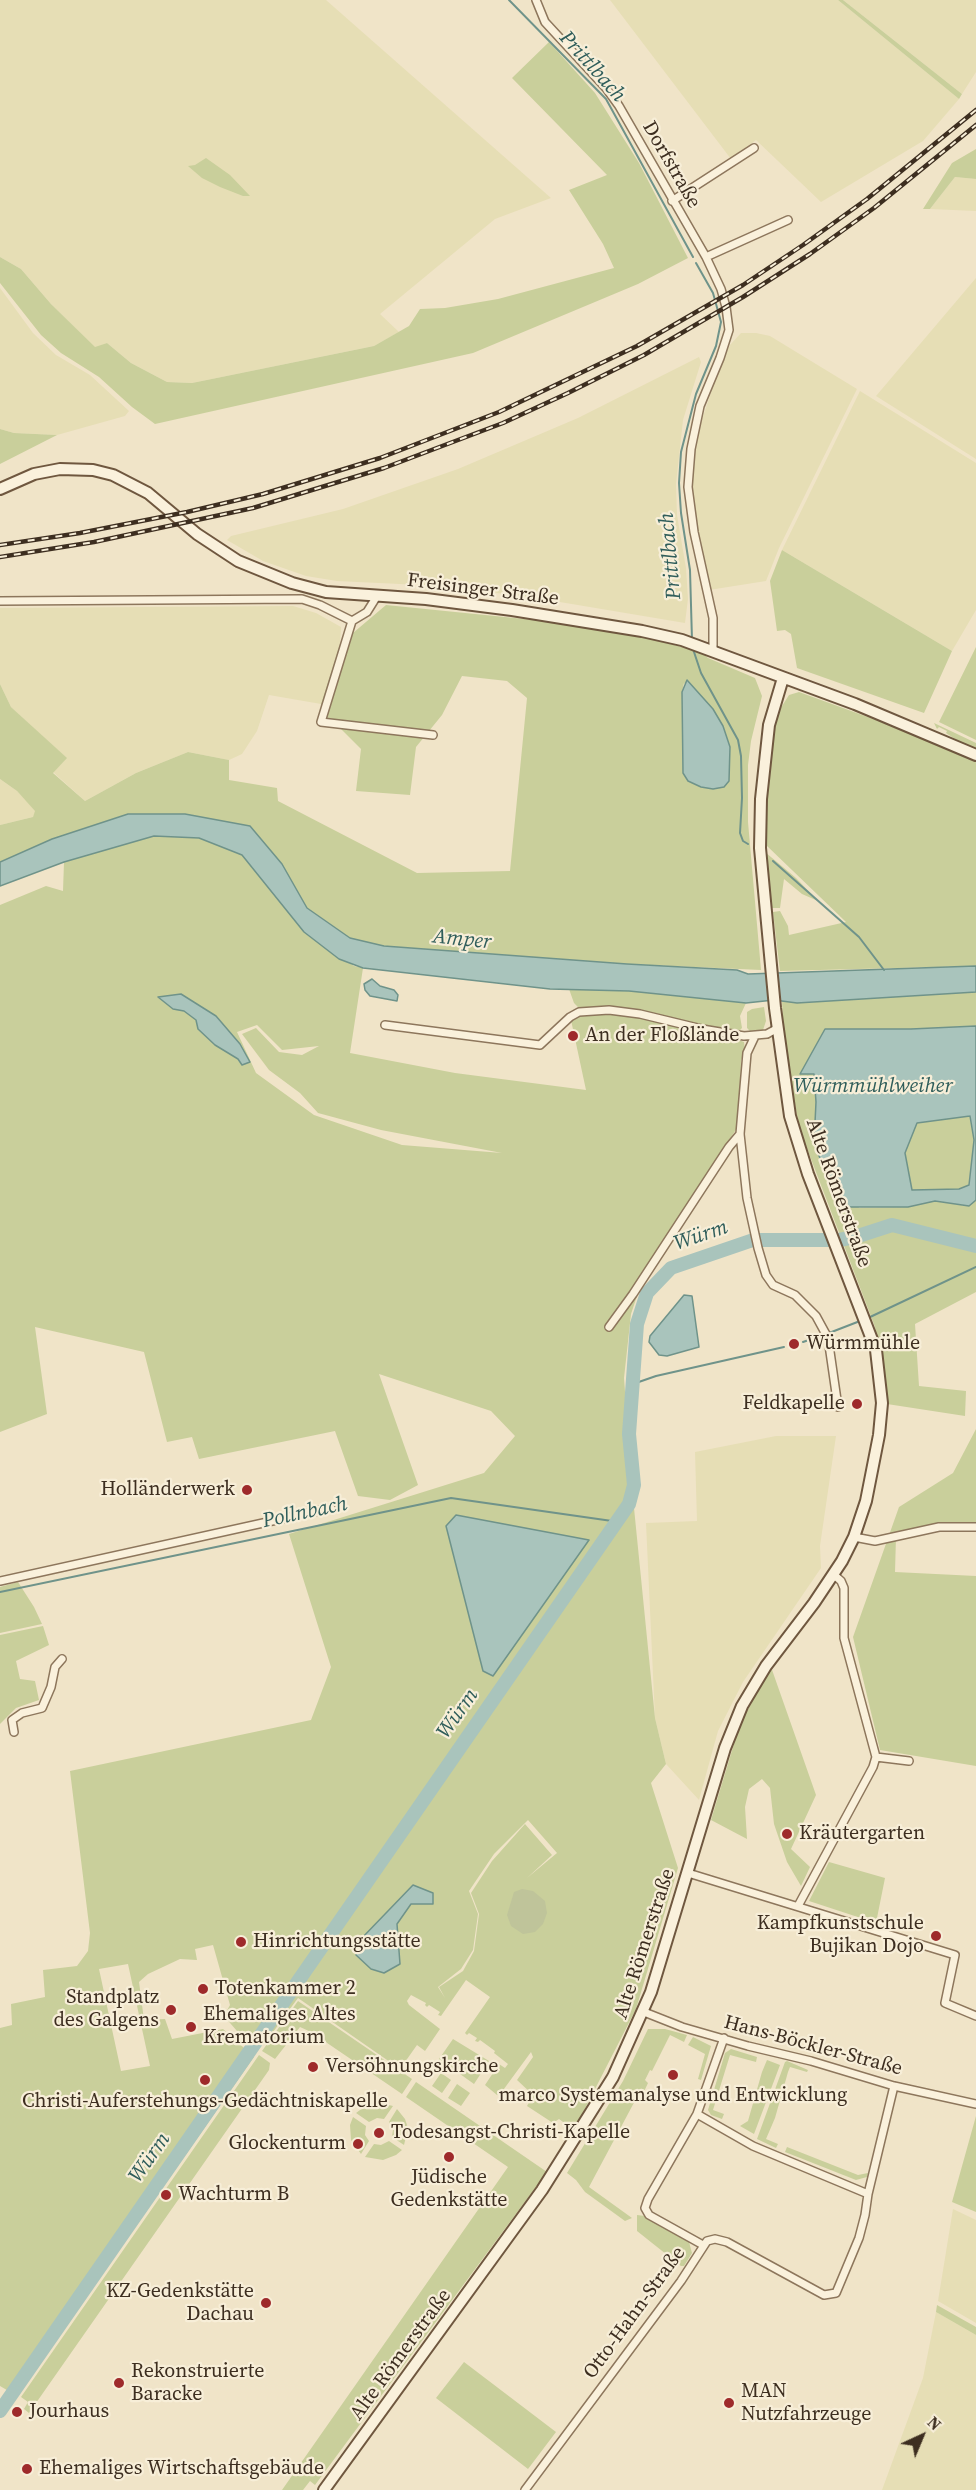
<!DOCTYPE html>
<html>
<head>
<meta charset="utf-8">
<style>
	body { margin:0 }
	#map { position:relative; width:976px; height:2490px; overflow:hidden; background:#f0e4c8; font-family:"Source Serif 4",serif }
	canvas { display:block }
	.north { position:absolute; left:892px; top:2406px; width:60px; height:60px; -webkit-text-stroke:4px #f7eed8; paint-order:stroke; rotate:44deg; font-size:16px; font-weight:700; line-height:24px; text-align:center; color:#3d2e20 }
	.north::after { content:''; display:block; margin:auto; width:21px; height:27px; background:#3d2e20; clip-path:polygon(50% 0,100% 100%,50% 72%,0 100%) }
</style>
</head>
<body>
<div id="map">
<canvas width="976" height="2490"></canvas>
<div class="north">N</div>
</div>
<script>
const context = document.querySelector('canvas').getContext('2d');
context.lineJoin = 'round';
function fillPath(path, color) { context.fillStyle = color; context.fill(path, 'evenodd'); }
const shape = rows => new Path2D(rows.map(r => 'M' + r).join(''));
function trace(path, color, width, dash) { context.strokeStyle = color; context.lineWidth = width; context.lineCap = dash ? 'butt' : 'round'; context.setLineDash(dash || []); context.stroke(path); }
function write(font, color, halo, rows, align = 'center') {
  context.font = font + ' "Source Serif 4",serif'; context.lineWidth = 4.5; context.setLineDash([]); context.textBaseline = 'middle'; context.strokeStyle = halo; context.fillStyle = color; for (const [text, x, y, turn = 0] of rows) {
    context.save(); context.translate(x, y); context.rotate((+turn || 0) * Math.PI / 180); context.textAlign = isNaN(turn) ? turn : align; if (halo) context.strokeText(text, 0, 0); context.fillText(text, 0, 0); context.restore();
  }
}
fillPath(shape([
	[0,0,326,0,551,198,495,219,380,314,399,332,374,346,192,383,167,382,131,363,107,343,95,348,51,304,21,269,0,257],
	[610,0,838,0,959,99,923,141,821,202,756,140,731,159],
	[843,0,976,0,976,72,962,94],
	[955,177,976,179,976,211,930,209],
	[976,278,976,459,876,396],
	[0,288,33,333,56,355,90,375,129,411,125,416,57,435,14,433,0,429],
	[741,333,756,333,770,336,857,389,779,548,766,581,709,590,696,530,691,490,696,437,720,366,730,345],
	[699,357,701,362,683,420,676,484,677,515,686,568,688,599,685,623,536,598,442,586,337,581,306,576,263,561,227,540,231,536,343,509,458,469,578,418],
	[860,391,976,463,976,610,952,651,782,550],
	[293,606,316,613,341,627,340,644,321,704,269,695,257,731,242,754,229,760,188,752,136,773,85,801,53,772,66,758,11,707,0,684,0,608],
	[0,779,17,791,36,811,33,817,0,825],
	[776,1436,836,1436,820,1546,821,1568,743,1682,718,1731,699,1800,666,1764,655,1718,646,1523,697,1521,695,1452],
	[953,2209,976,2220,976,2323,938,2301],
	[936,2312,976,2335,976,2490,882,2490,923,2378]
]), '#e6deb5');
fillPath(shape([
	[838,0,843,0,962,94,959,99],
	[549,42,595,93,639,163,688,258,638,284,473,353,155,424,132,407,99,377,61,353,41,335,0,283,0,257,21,269,51,304,95,347,107,343,131,363,167,382,192,383,374,346,409,326,420,309,445,308,498,299,614,268,603,244,569,190,607,175,512,78],
	[976,149,976,179,955,177,930,209,923,209,952,163],
	[206,158,230,175,250,196,243,196,220,187,202,178,188,166,195,165],
	[0,429,14,433,57,435,0,464],
	[782,550,952,651,924,713,797,668,791,634,785,630,777,631,770,581],
	[386,605,574,624,622,632,702,652,708,658,755,678,762,696,751,741,748,765,748,822,761,970,627,964,384,946,350,938,307,908,282,864,250,826,52,839,0,862,0,825,33,817,35,811,17,791,0,779,0,684,11,707,67,758,53,773,85,801,136,773,188,752,229,760,229,780,277,788,278,801,417,873,510,871,527,698,507,681,462,676,442,715,416,747,410,795,356,791,361,749,337,725,324,727,321,704,340,644],
	[684,683,730,747,729,781,724,787,683,773,682,692],
	[976,647,976,740,939,722],
	[799,692,887,724,976,760,976,966,780,971,773,912,780,911,788,926,789,935,846,922,766,845,765,799,770,745,777,714,789,695],
	[934,723,976,743,976,750,961,743,946,733,947,731,939,727,937,729],
	[154,836,199,838,242,855,304,932,354,966,363,968,350,1053,455,1073,586,1090,571,1020,580,1016,609,1014,640,1018,701,1033,736,1039,744,1042,745,1050,741,1061,739,1125,647,1266,631,1314,624,1378,633,1498,655,1718,666,1764,651,1783,678,1868,636,2009,574,2130,559,2119,553,2123,527,2106,533,2095,517,2080,533,2057,531,2052,501,2093,497,2095,485,2085,499,2064,505,2068,508,2064,494,2053,495,2051,480,2040,478,2042,475,2041,477,2038,469,2033,467,2035,465,2033,490,1997,466,1980,441,2016,438,2015,440,2012,429,2005,427,2007,425,2005,426,2003,411,1995,407,2001,409,2005,440,2029,425,2051,417,2045,400,2069,298,1998,265,2043,237,2031,224,2016,230,2005,213,1945,195,1949,197,1960,180,1959,148,1974,139,1982,144,2020,165,2019,172,2039,223,2029,254,2057,17,2396,0,2386,0,2028,12,2025,11,2004,45,1997,43,1970,77,1966,88,1951,90,1933,70,1771,311,1720,331,1667,289,1534,484,1473,515,1436,491,1411,379,1374,418,1485,390,1500,358,1496,335,1431,199,1459,192,1437,167,1442,144,1352,35,1327,47,1414,0,1432,0,905,46,886,63,891,64,862],
	[257,1025,282,1050,319,1046,302,1055,279,1052,256,1028,242,1034,269,1070,300,1093,318,1113,381,1130,502,1153,402,1145,314,1115,256,1073,237,1032],
	[528,1820,557,1853,527,1878,552,1855,525,1824,492,1861,471,1893,479,1914,474,1951,463,1971,439,1987,445,1998,438,1987,461,1969,473,1950,478,1914,469,1891,494,1854],
	[419,1887,397,1924,400,1964,360,1940],
	[128,1964,150,2066,121,2071,99,1969],
	[765,852,796,878,818,901,802,894,784,879,780,908,772,908],
	[569,989,629,991,746,1003,740,1016,742,1028,739,1031,703,1025,640,1010,608,1006,579,1008,574,1003],
	[976,992,976,1026,911,1029,825,1029,801,1073,814,1073,816,1102,859,1208,908,1207,935,1201,968,1206,976,1200,976,1292,915,1324,919,1386,966,1391,965,1416,887,1404,875,1327,800,1130,784,1047,782,1000,797,1003],
	[764,1007,766,1021,763,1030,750,1031,747,1028,747,1012,752,1009],
	[970,1116,974,1140,969,1185,959,1189,911,1191,905,1153,917,1123],
	[976,1429,976,1527,939,1527,896,1537,895,1572,976,1576,976,1766,880,1750,853,1637,899,1507,953,1473],
	[18,1582,34,1607,42,1624,0,1633,0,1587],
	[43,1626,49,1645,16,1661,20,1679,35,1681,39,1700,16,1708,0,1724,0,1635],
	[771,1667,816,1795,791,1849,810,1867,801,1886,787,1862,774,1824,770,1788,762,1779,749,1789,745,1807,747,1839,711,1820,740,1724],
	[829,1862,885,1878,876,1923,809,1901],
	[298,2001,412,2079,402,2094,311,2032,300,2027,275,2059,262,2051],
	[648,2029,665,2029,687,2035,684,2042,670,2035,652,2071,650,2070,645,2080,648,2083,641,2098,637,2097,589,2187,632,2218,625,2221,585,2192,576,2180,567,2173,623,2081],
	[693,2037,711,2046,701,2080,698,2079,705,2054,688,2045],
	[453,2039,489,2061,474,2084,439,2059],
	[731,2049,757,2057,756,2062,730,2055,713,2110,724,2114,722,2119,711,2115,708,2110,725,2053],
	[259,2055,270,2063,269,2070,29,2413,24,2409,28,2402,21,2397],
	[767,2060,780,2065,754,2134,740,2126,748,2121,762,2072],
	[787,2061,808,2070,807,2072,790,2067,788,2072,775,2118,766,2139,778,2144,776,2148,757,2139,785,2062],
	[441,2073,451,2080,442,2093,432,2086],
	[416,2082,547,2172,315,2485,310,2481,303,2490,282,2490,508,2167,406,2097],
	[457,2084,470,2093,461,2106,448,2098],
	[376,2102,393,2106,384,2119,377,2118,369,2122,356,2113,368,2104],
	[397,2109,405,2119,408,2128,404,2145,392,2137,393,2130,389,2122],
	[976,2116,976,2212,952,2202],
	[353,2117,366,2126,365,2135,369,2141,361,2154,351,2140,350,2125],
	[389,2141,402,2150,396,2155,383,2160,365,2157,374,2144,381,2145],
	[787,2147,858,2175,868,2173,867,2177,856,2180,785,2152],
	[637,2215,645,2216,689,2242,692,2253,684,2266,681,2266,637,2231],
	[937,2305,976,2327,976,2335,936,2312],
	[464,2362,556,2432,528,2469,436,2398]
]), '#c9cf9b');
fillPath(shape([
	[522,1889,533,1891,545,1901,547,1913,543,1924,535,1932,523,1934,511,1926,507,1915,514,1892]
]), '#bfc49a');
const water = shape([
	[687,680,713,709,723,726,730,747,729,781,724,787,713,789,701,787,688,781,683,773,682,692,687,680],
	[128,814,185,814,250,826,282,864,307,908,350,938,384,946,627,964,737,970,748,974,976,966,976,992,797,1003,774,1000,746,1003,629,991,550,989,363,968,339,959,304,932,242,855,199,838,154,836,64,862,0,886,0,862,52,839,128,814],
	[372,979,380,986,394,990,398,995,397,1001,370,996,365,990,364,984,372,979],
	[181,994,216,1016,240,1044,250,1062,242,1065,238,1059,215,1045,198,1029,196,1020,184,1011,173,1009,158,997,181,994],
	[976,1026,976,1200,969,1206,935,1201,908,1207,839,1207,814,1143,816,1102,814,1074,800,1074,825,1029,911,1029,976,1026],
	[970,1116,974,1140,969,1185,959,1189,912,1190,905,1153,917,1123,970,1116],
	[684,1295,692,1296,699,1347,667,1356,659,1355,649,1342,650,1336,684,1295],
	[456,1515,589,1540,493,1676,483,1671,446,1526,456,1515],
	[413,1885,433,1893,433,1904,411,1904,397,1924,400,1964,384,1973,371,1969,356,1955,360,1940,413,1885]
]);
fillPath(water, '#a9c4bc');
trace(water, '#6f938a', 1.5);
trace(shape([
	[509,0,606,99,693,257],
	[692,640,690,570,681,513,679,483,681,452,696,394,716,346,721,322,713,293,696,263],
	[693,649,701,673,738,740,741,756,742,798,740,833,743,841,748,844],
	[773,861,859,937,884,970],
	[868,1318,976,1267],
	[829,1333,860,1321],
	[803,1342,823,1335],
	[633,1384,656,1376,784,1347],
	[0,1592,451,1498,619,1522]
]), '#6f938a', 2);
trace(shape([
	[0,2411,629,1504,634,1485,629,1434,637,1324,647,1293,671,1268,753,1240,839,1240,855,1237,892,1225,976,1246]
]), '#a9c4bc', 14);
const street = shape([
	[536,0,545,22,606,88,619,106,706,257,721,289,726,307,729,330,720,358,700,406,691,449,688,487,694,532,713,618,713,650],
	[672,201,754,148],
	[706,257,788,220],
	[377,596,367,612,352,621,321,722,433,735],
	[0,601,302,599,320,605,352,621],
	[385,1025,540,1045,570,1017,579,1012,609,1010,640,1014,702,1029,744,1036,767,1034,778,1028],
	[755,1036,747,1053,740,1134,747,1198,758,1248,766,1275,773,1285,795,1295,816,1316,828,1338,838,1407],
	[609,1327,633,1294,729,1147,740,1134],
	[854,1537,875,1541,939,1527,976,1527],
	[0,1581,331,1508],
	[14,1732,12,1720,22,1713,42,1708,51,1687,55,1667,62,1659],
	[876,1757,909,1761],
	[688,1873,955,1955,945,2003,976,2016],
	[798,1906,873,1767,876,1757,844,1638,844,1588,841,1581,833,1574],
	[644,2012,682,2027,748,2046,811,2061,894,2086,976,2104],
	[697,2114,753,2146,868,2194],
	[703,2245,649,2215,645,2208,648,2199,697,2114,724,2038],
	[525,2490,681,2281,707,2241,715,2239,727,2242,824,2295,836,2293,859,2238,865,2215,868,2194,894,2086]
]);
const secondary = shape([
	[0,489,34,474,60,469,93,470,113,475,148,493,197,534,238,561,292,583,326,592,426,599,512,610,642,631,682,640,855,704,976,755],
	[324,2490,542,2190,613,2077,651,1992,725,1748,742,1706,766,1666,814,1603,842,1561,854,1537,866,1501,879,1435,882,1403,876,1350,808,1174,790,1116,775,1008,760,848,761,799,769,725,783,678]
]);
trace(street, '#8d765c', 10);
trace(secondary, '#6f573f', 14);
trace(street, '#faf1dc', 7);
trace(secondary, '#faf1dc', 10);
const rail = shape([
	[0,545,80,533,187,512,263,494,380,458,499,412,637,346,743,285,803,245,867,199,976,110],
	[0,557,94,542,253,508,384,468,503,423,568,393,644,355,743,297,810,254,874,208,976,125]
]);
trace(rail, '#3d2e20', 4.5);
trace(rail, '#f7eed8', 2, [7]);
for (const [x, y, r, color] of [
	[573,1036,6,"#9e2a2b"],
	[794,1344,6,"#9e2a2b"],
	[857,1404,6,"#9e2a2b"],
	[247,1490,6,"#9e2a2b"],
	[787,1834,6,"#9e2a2b"],
	[936,1936,6,"#9e2a2b"],
	[241,1942,6,"#9e2a2b"],
	[203,1989,6,"#9e2a2b"],
	[171,2010,6,"#9e2a2b"],
	[191,2027,6,"#9e2a2b"],
	[313,2067,6,"#9e2a2b"],
	[673,2075,6,"#9e2a2b"],
	[205,2080,6,"#9e2a2b"],
	[379,2133,6,"#9e2a2b"],
	[358,2144,6,"#9e2a2b"],
	[449,2157,6,"#9e2a2b"],
	[166,2195,6,"#9e2a2b"],
	[266,2303,6,"#9e2a2b"],
	[119,2383,6,"#9e2a2b"],
	[729,2403,6,"#9e2a2b"],
	[17,2412,6,"#9e2a2b"],
	[27,2469,6,"#9e2a2b"]
]) { const dot = new Path2D(); dot.arc(x, y, r, 0, 2 * Math.PI); context.fillStyle = color; context.fill(dot); trace(dot, '#f7eed8', 2); }
write('20px', '#3d2e20', '#f7eed8', [
	["Dorfstraße",671,165,60],
	["Freisinger Straße",483,590,7],
	["Alte Römerstraße",838,1193,70],
	["Alte Römerstraße",645,1944,-72],
	["Hans-Böckler-Straße",813,2046,15],
	["Otto-Hahn-Straße",635,2313,-54],
	["Alte Römerstraße",401,2355,-54]
]);
write('20px', '#3d2e20', '#f7eed8', [
	["An der Floßlände",585,1036],
	["Würmmühle",806,1344],
	["Feldkapelle",845,1404,"right"],
	["Holländerwerk",235,1490,"right"],
	["Kräutergarten",799,1834],
	["Kampfkunstschule",924,1924,"right"],
	["Bujikan Dojo",924,1947,"right"],
	["Hinrichtungsstätte",253,1942],
	["Totenkammer 2",215,1989],
	["Standplatz",159,1998,"right"],
	["des Galgens",159,2021,"right"],
	["Ehemaliges Altes",203,2015],
	["Krematorium",203,2038],
	["Versöhnungskirche",325,2067],
	["marco Systemanalyse und Entwicklung",673,2096,"center"],
	["Christi-Auferstehungs-Gedächtniskapelle",205,2102,"center"],
	["Todesangst-Christi-Kapelle",391,2133],
	["Glockenturm",346,2144,"right"],
	["Jüdische",449,2178,"center"],
	["Gedenkstätte",449,2201,"center"],
	["Wachturm B",178,2195],
	["KZ-Gedenkstätte",254,2292,"right"],
	["Dachau",254,2315,"right"],
	["Rekonstruierte",131,2372],
	["Baracke",131,2395],
	["MAN",741,2392],
	["Nutzfahrzeuge",741,2415],
	["Jourhaus",29,2412],
	["Ehemaliges Wirtschaftsgebäude",39,2469]
], 'left');
write('italic 21px', '#2f5d5a', '#f7eed8', [
	["Prittlbach",592,67,48],
	["Prittlbach",671,556,-95],
	["Amper",462,940,6],
	["Würmmühlweiher",873,1087],
	["Würm",701,1236,-19],
	["Pollnbach",305,1513,-12],
	["Würm",458,1714,-55],
	["Würm",150,2158,-55]
]);
</script>
</body>
</html>
